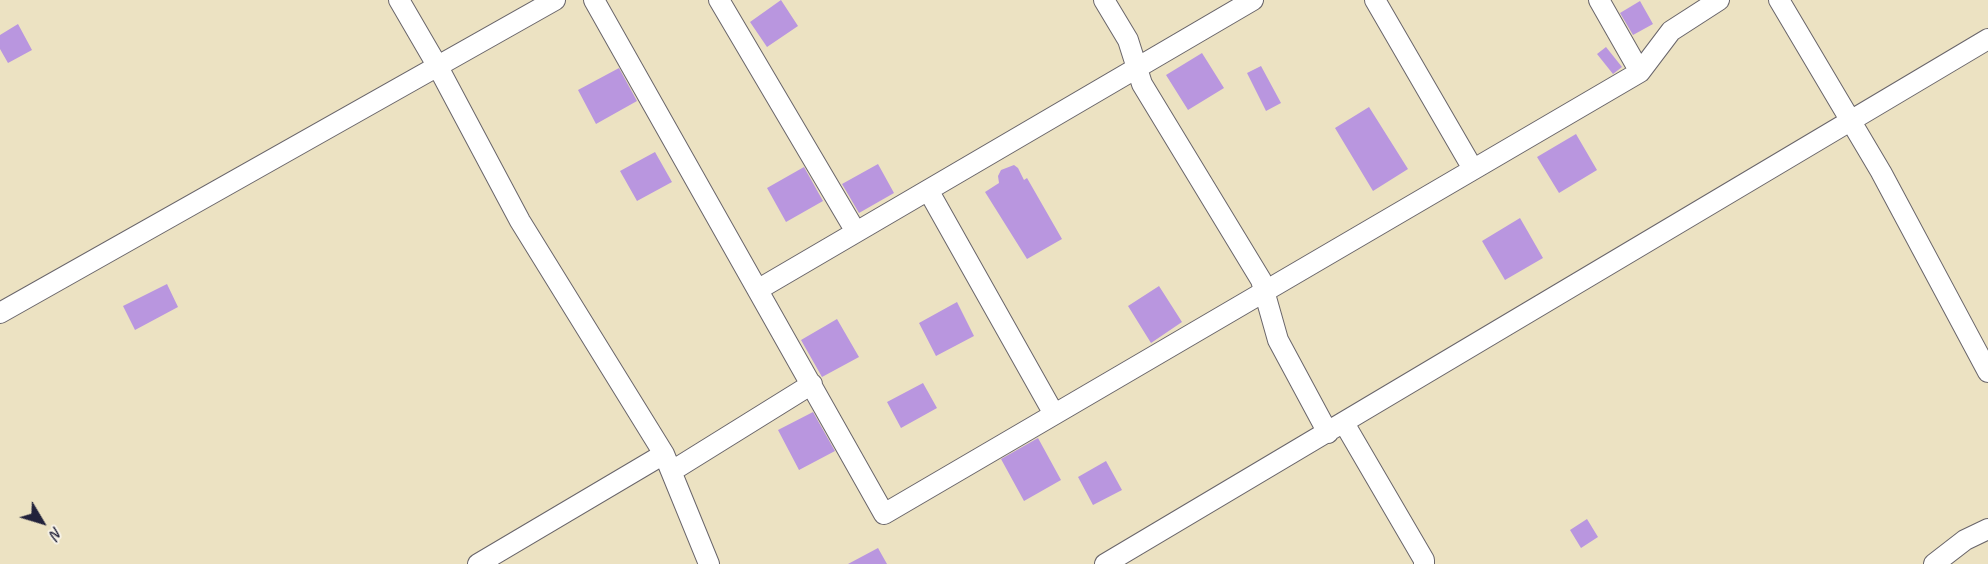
<!DOCTYPE html>
<html>
<head>
<meta charset="utf-8">
<style>
	body { margin:0 }
	#map { position:relative; width:1988px; height:564px; overflow:hidden; background:#ece2c2; font-family:Caveat,sans-serif }
	canvas { display:block }
	.north { position:absolute; left:12px; top:492px; width:60px; height:60px; -webkit-text-stroke:4px #f7f3e8; paint-order:stroke; rotate:128deg; font-size:16px; font-weight:700; line-height:24px; text-align:center; color:#22223b }
	.north::after { content:''; display:block; margin:auto; width:21px; height:27px; background:#22223b; clip-path:polygon(50% 0,100% 100%,50% 72%,0 100%) }
</style>
</head>
<body>
<div id="map">
<canvas width="1988" height="564"></canvas>
<div class="north">N</div>
</div>
<script>
const context = document.querySelector('canvas').getContext('2d');
context.lineJoin = 'round';
function fillPath(path, color) { context.fillStyle = color; context.fill(path, 'evenodd'); }
const shape = rows => new Path2D(rows.map(r => 'M' + r).join(''));
function trace(path, color, width, dash) { context.strokeStyle = color; context.lineWidth = width; context.lineCap = dash ? 'butt' : 'round'; context.setLineDash(dash || []); context.stroke(path); }
fillPath(shape([
	[781,0,798,26,767,47,750,22],
	[1640,1,1653,24,1633,35,1620,13],
	[18,24,32,50,8,63,0,49,0,35],
	[1606,47,1622,67,1613,74,1597,54],
	[1202,53,1224,88,1188,110,1166,75],
	[1261,66,1281,103,1266,111,1247,73],
	[619,68,637,101,596,124,578,90],
	[1369,107,1408,169,1373,191,1335,128],
	[1576,134,1597,170,1559,193,1537,157],
	[655,152,672,182,637,201,620,171],
	[878,164,894,193,859,213,842,184],
	[1014,165,1018,168,1024,180,1027,178,1062,239,1027,259,985,192,999,183,998,176,1001,170],
	[804,167,823,201,786,222,767,188],
	[1520,218,1543,258,1505,280,1482,241],
	[167,284,178,307,135,330,123,306],
	[1159,286,1182,322,1151,343,1128,306],
	[957,302,974,336,936,356,919,323],
	[837,319,859,357,822,377,801,340],
	[923,383,937,408,901,428,887,402],
	[813,412,835,451,799,470,778,430],
	[1038,438,1061,480,1024,501,1001,459],
	[1106,461,1122,490,1093,505,1078,477],
	[1587,519,1598,537,1581,548,1570,530],
	[878,548,887,564,848,564]
]), '#b996df');
const minor = shape([
	[399,0,438,67,520,221,664,454,709,564],
	[594,0,884,514,1640,72,1671,31,1719,0],
	[719,0,856,232],
	[1104,0,1128,40,1142,84,1261,280,1278,340,1328,433],
	[1375,0,1473,169],
	[1599,0,1640,72],
	[1779,0,1881,172,1988,372],
	[928,190,1054,414],
	[759,289,1253,0],
	[0,313,555,0],
	[1344,423,1424,560,1424,564],
	[672,471,812,384],
	[478,564,664,454],
	[1105,564,1988,39],
	[1934,564,1965,540,1988,529]
]);
trace(minor, '#69656a', 22);
trace(minor, '#fff', 20);
</script>
</body>
</html>
